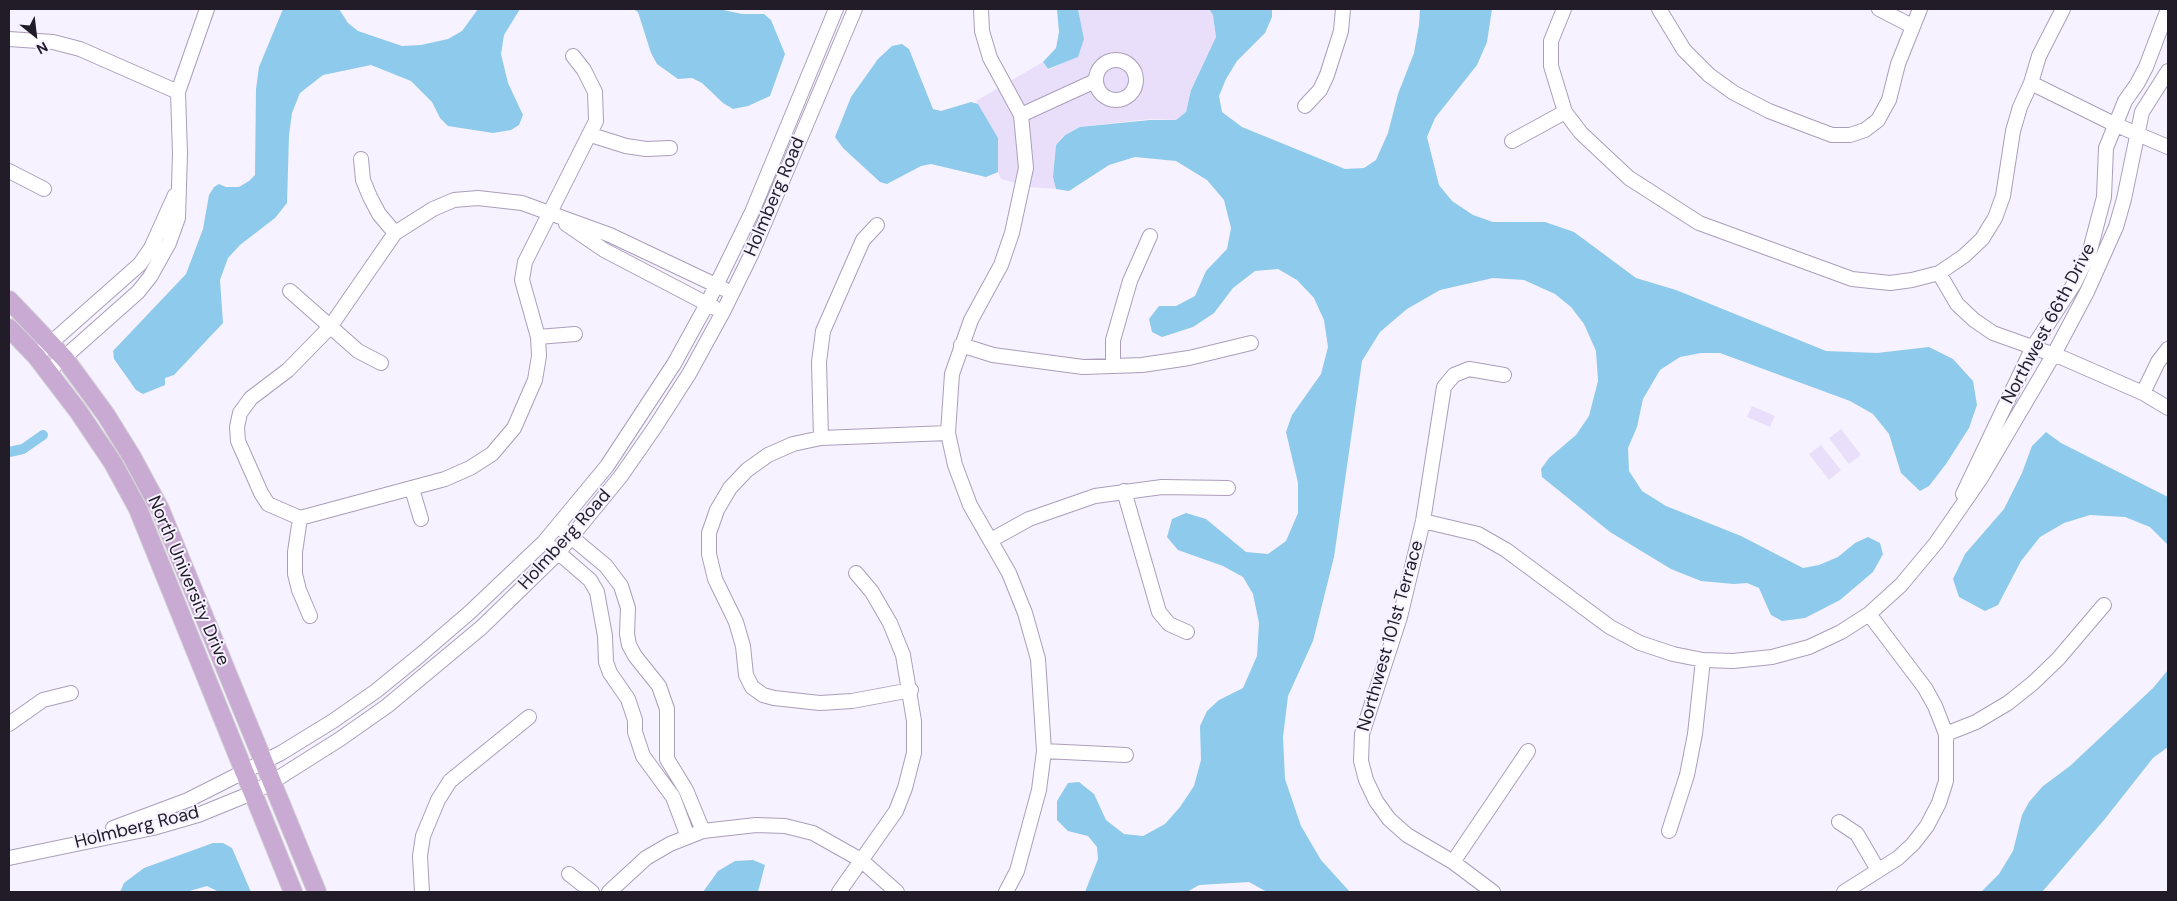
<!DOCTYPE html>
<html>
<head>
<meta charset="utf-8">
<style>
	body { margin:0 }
	#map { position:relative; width:2177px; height:901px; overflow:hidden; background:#f7f2ff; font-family:"DM Sans",sans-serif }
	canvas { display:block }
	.frame { position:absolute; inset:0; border:10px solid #211c27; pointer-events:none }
	.north { position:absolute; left:10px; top:10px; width:50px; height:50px; -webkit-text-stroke:4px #f7f2ff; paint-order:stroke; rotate:151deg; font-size:14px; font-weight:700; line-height:20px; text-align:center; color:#211c27 }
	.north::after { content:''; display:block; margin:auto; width:18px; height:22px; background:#211c27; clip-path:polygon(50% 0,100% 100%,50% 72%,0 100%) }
</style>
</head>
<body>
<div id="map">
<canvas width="2177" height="901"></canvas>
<div class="frame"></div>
<div class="north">N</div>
</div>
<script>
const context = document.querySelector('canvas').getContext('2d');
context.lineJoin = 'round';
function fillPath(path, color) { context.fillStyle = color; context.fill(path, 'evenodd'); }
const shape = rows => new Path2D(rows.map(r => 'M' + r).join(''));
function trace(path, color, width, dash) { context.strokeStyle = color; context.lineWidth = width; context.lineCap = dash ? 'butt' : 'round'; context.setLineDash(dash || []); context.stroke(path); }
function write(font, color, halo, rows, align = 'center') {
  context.font = font + ' "DM Sans",sans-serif'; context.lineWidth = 4; context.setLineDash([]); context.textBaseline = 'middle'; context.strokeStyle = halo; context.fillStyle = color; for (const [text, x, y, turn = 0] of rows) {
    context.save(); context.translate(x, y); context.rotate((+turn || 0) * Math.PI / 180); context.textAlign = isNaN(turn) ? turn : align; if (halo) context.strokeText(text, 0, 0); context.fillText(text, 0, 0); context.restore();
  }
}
fillPath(shape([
	[1078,9,1209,9,1213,15,1216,37,1191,89,1186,112,1176,120,1150,119,1080,127,1064,135,1056,145,1053,177,1056,189,1029,187,1001,179,998,172,998,138,987,123,976,101,1043,62,1048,70,1077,57,1084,39],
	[1752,406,1775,416,1770,427,1747,417],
	[1841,429,1861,455,1849,464,1829,438],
	[1821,445,1841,470,1829,480,1809,454]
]), '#eadffb');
fillPath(shape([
	[283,9,339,9,348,23,358,31,402,46,421,45,448,39,462,31,478,9,520,9,504,35,501,54,508,83,523,115,519,125,511,130,493,133,448,126,440,118,432,102,411,81,371,65,323,75,300,93,292,113,289,135,287,203,275,218,240,245,228,258,220,280,223,323,174,375,165,378,165,385,143,394,136,390,114,359,113,351,186,274,203,229,209,195,214,187,219,184,226,187,239,187,249,181,255,175,256,89,259,67],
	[633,9,719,9,742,14,764,14,771,20,785,54,770,96,748,106,733,109,723,103,702,83,692,78,678,79,657,64,651,53,638,12],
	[1057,9,1078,9,1084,39,1078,57,1048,69,1043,62,1056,48,1059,32],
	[1209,9,1272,9,1272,17,1265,33,1237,61,1226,79,1219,96,1222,112,1242,127,1345,169,1364,168,1376,160,1388,133,1398,94,1414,53,1419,25,1420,9,1492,9,1487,42,1477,65,1435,118,1427,137,1439,185,1452,201,1473,215,1493,222,1545,222,1574,232,1636,278,1676,290,1826,351,1877,353,1929,347,1953,359,1973,381,1977,405,1969,428,1946,464,1929,486,1920,491,1901,473,1889,434,1873,414,1850,401,1720,353,1701,353,1680,357,1660,370,1643,399,1637,427,1628,448,1629,471,1642,491,1666,506,1741,536,1803,568,1819,565,1838,557,1855,543,1868,537,1880,543,1883,554,1873,572,1840,600,1805,618,1782,621,1771,615,1759,588,1747,583,1734,584,1701,581,1671,569,1610,532,1542,477,1541,469,1549,458,1576,435,1589,416,1598,381,1596,351,1584,324,1571,307,1555,294,1524,280,1493,278,1440,290,1407,309,1380,332,1362,361,1334,557,1313,641,1288,696,1283,737,1285,779,1301,826,1321,860,1350,892,1267,892,1249,882,1199,885,1187,892,1085,892,1098,859,1097,847,1088,836,1068,831,1057,820,1057,801,1068,783,1079,782,1094,794,1106,820,1124,834,1143,836,1165,824,1180,807,1194,786,1201,760,1200,726,1207,711,1219,700,1243,688,1257,656,1259,623,1253,594,1243,577,1223,566,1178,550,1167,537,1172,519,1186,513,1206,519,1246,552,1268,554,1286,541,1298,513,1298,483,1286,432,1292,415,1321,374,1328,347,1324,320,1314,298,1297,280,1278,269,1255,271,1233,288,1214,313,1193,327,1162,337,1152,332,1149,319,1159,306,1176,306,1195,296,1206,271,1227,249,1231,228,1224,200,1207,180,1176,161,1135,157,1109,165,1069,191,1056,189,1053,177,1056,145,1065,135,1080,127,1150,120,1176,120,1186,112,1191,90,1216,37,1213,15],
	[902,44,909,49,933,109,941,111,971,102,978,104,998,138,998,172,986,177,931,164,921,166,887,184,880,182,843,148,835,137,851,97,878,59,892,46],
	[2046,432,2061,443,2168,497,2168,545,2150,527,2125,517,2090,515,2064,523,2040,537,2021,561,1998,605,1985,611,1959,597,1953,579,1965,554,2004,509,2022,473,2032,446],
	[2168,670,2168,747,2153,758,2104,820,2042,892,1981,892,1999,874,2013,851,2022,815,2029,802,2043,786,2070,766,2153,688],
	[213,843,223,843,232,848,251,892,219,892,207,886,186,892,120,892,124,883,144,868],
	[753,860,765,865,758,892,703,892,718,871,735,861]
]), '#8ecaec');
trace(shape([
	[9,452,23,449,43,435]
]), '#8ecaec', 10);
const minor = shape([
	[981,9,982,31,990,58,1021,115,1026,168,1012,233,1001,265,971,320,952,374,948,433,955,465,970,505,1009,573,1025,613,1038,659,1044,751,1039,790,1017,871,1006,892],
	[1564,9,1551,41,1551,66,1565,112,1581,133,1629,178,1699,223,1852,279,1890,283,1912,280,1939,273,1964,256,1982,239,1995,218,2003,196,2013,131,2020,107,2031,83,2039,56,2063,9],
	[1659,9,1684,50,1709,75,1734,93,1769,111,1808,126,1832,135,1850,135,1865,130,1878,120,1889,100,1898,64,1920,9],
	[1879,9,1912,26],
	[9,39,53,42,80,49,178,92],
	'1096 80a20 20 0 1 1 40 0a20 20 0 1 1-40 0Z',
	[2031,83,2114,124,2168,147],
	[1305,106,1320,90,1327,75,1341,31,1343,9],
	[1021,115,1095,81],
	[591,135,626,146,646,149,670,148],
	[1512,141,1565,112],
	[361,159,363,180,370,197,379,214,395,233],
	[9,171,44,189],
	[566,224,604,250,715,308],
	[1939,273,1957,304,1974,320,1993,333,2063,358,2143,393,2168,408],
	[290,291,358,351,381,363],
	[538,337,575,334],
	[961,345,993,355,1083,367,1142,365,1189,358,1251,343],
	[36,356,140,264,151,248,175,195],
	[1113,366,1113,340,1130,281,1150,236],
	[49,371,138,292,150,277,169,243,178,218,180,154,178,92,207,9],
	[2143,393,2158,362,2168,349],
	[821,438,819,362,823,331,863,240,877,225],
	[412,489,421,519],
	[1124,491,1159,612,1169,624,1187,632],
	[1963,494,2033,347,2074,284,2089,254,2104,197,2106,148,2125,101,2137,84,2146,67,2168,9],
	[300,518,268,504,261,493,238,441,237,427,240,413,251,398,288,370,330,327,395,233,433,209,454,200,478,198,522,203,610,235,724,289],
	[300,518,445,479,470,468,492,454,514,428,535,380,539,356,538,337,522,280,525,262,596,121,595,92,584,70,573,56],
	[300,518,295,552,295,574,299,590,310,616],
	[1423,521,1478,534,1506,550,1610,627,1640,643,1673,654,1703,660,1733,661,1772,657,1809,647,1841,632,1869,614,1901,585,1936,543,1981,478,2054,354,2087,292,2116,227,2124,199,2142,112,2168,71],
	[564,531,606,566,621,586,628,608,627,634,629,645,635,656,659,686,667,709,667,759,686,790,703,831],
	[991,540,1029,519,1095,496,1162,487,1228,488],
	[553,548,590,580,597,592,605,636,606,662,610,673,628,699,635,720,635,732,643,756,673,797,688,837],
	[1869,614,1925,688,1935,706,1946,734],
	[911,690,852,701,820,703,774,698,763,695,752,687,746,675,743,646,736,622,715,579,709,554,709,533,717,510,730,488,747,470,768,455,793,444,821,438,948,433],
	[9,724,43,700,71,693],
	[1044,751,1126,755],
	[1839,822,1857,834,1878,870],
	[113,828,188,800,281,753,333,721,376,691,419,656,469,613,544,542,607,466,674,364,707,304,752,212,836,9],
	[1669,831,1687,775,1695,734,1703,660],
	[9,858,153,828,198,815,252,793,272,782,340,739,387,706,482,627,558,553,621,476,655,427,689,374,723,312,751,255,855,9],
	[1453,862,1528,751],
	[569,874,592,892],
	[422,892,420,856,423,836,438,800,450,781,529,717],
	[609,892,646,858,670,844,703,831,756,825,785,826,813,833,861,860,897,892],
	[839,892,896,811,905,788,914,753,914,721,903,655,890,623,872,592,856,573],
	[1493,892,1453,862,1407,835,1389,819,1376,801,1366,780,1361,761,1362,734,1400,617,1423,521,1444,387,1454,375,1469,369,1504,375],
	[1844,892,1898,858,1913,844,1927,826,1939,803,1946,781,1946,734,1976,722,2008,703,2033,683,2058,659,2104,605]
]);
const major = shape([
	[9,300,65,359,106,415,132,457,160,509,317,892],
	[9,328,36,356,78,411,113,463,138,509,293,892]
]);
trace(minor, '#aa9ebb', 16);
trace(major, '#d3d2d4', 20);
trace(minor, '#fff', 14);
trace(major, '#c8aad3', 18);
write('18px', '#211c27', '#f7f2ff', [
	["Holmberg Road",775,197,-67],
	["Northwest 66th Drive",2049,324,-62],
	["Holmberg Road",565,540,-48],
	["North University Drive",188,581,67],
	["Northwest 101st Terrace",1391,636,-74],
	["Holmberg Road",137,828,-14]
]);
</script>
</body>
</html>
